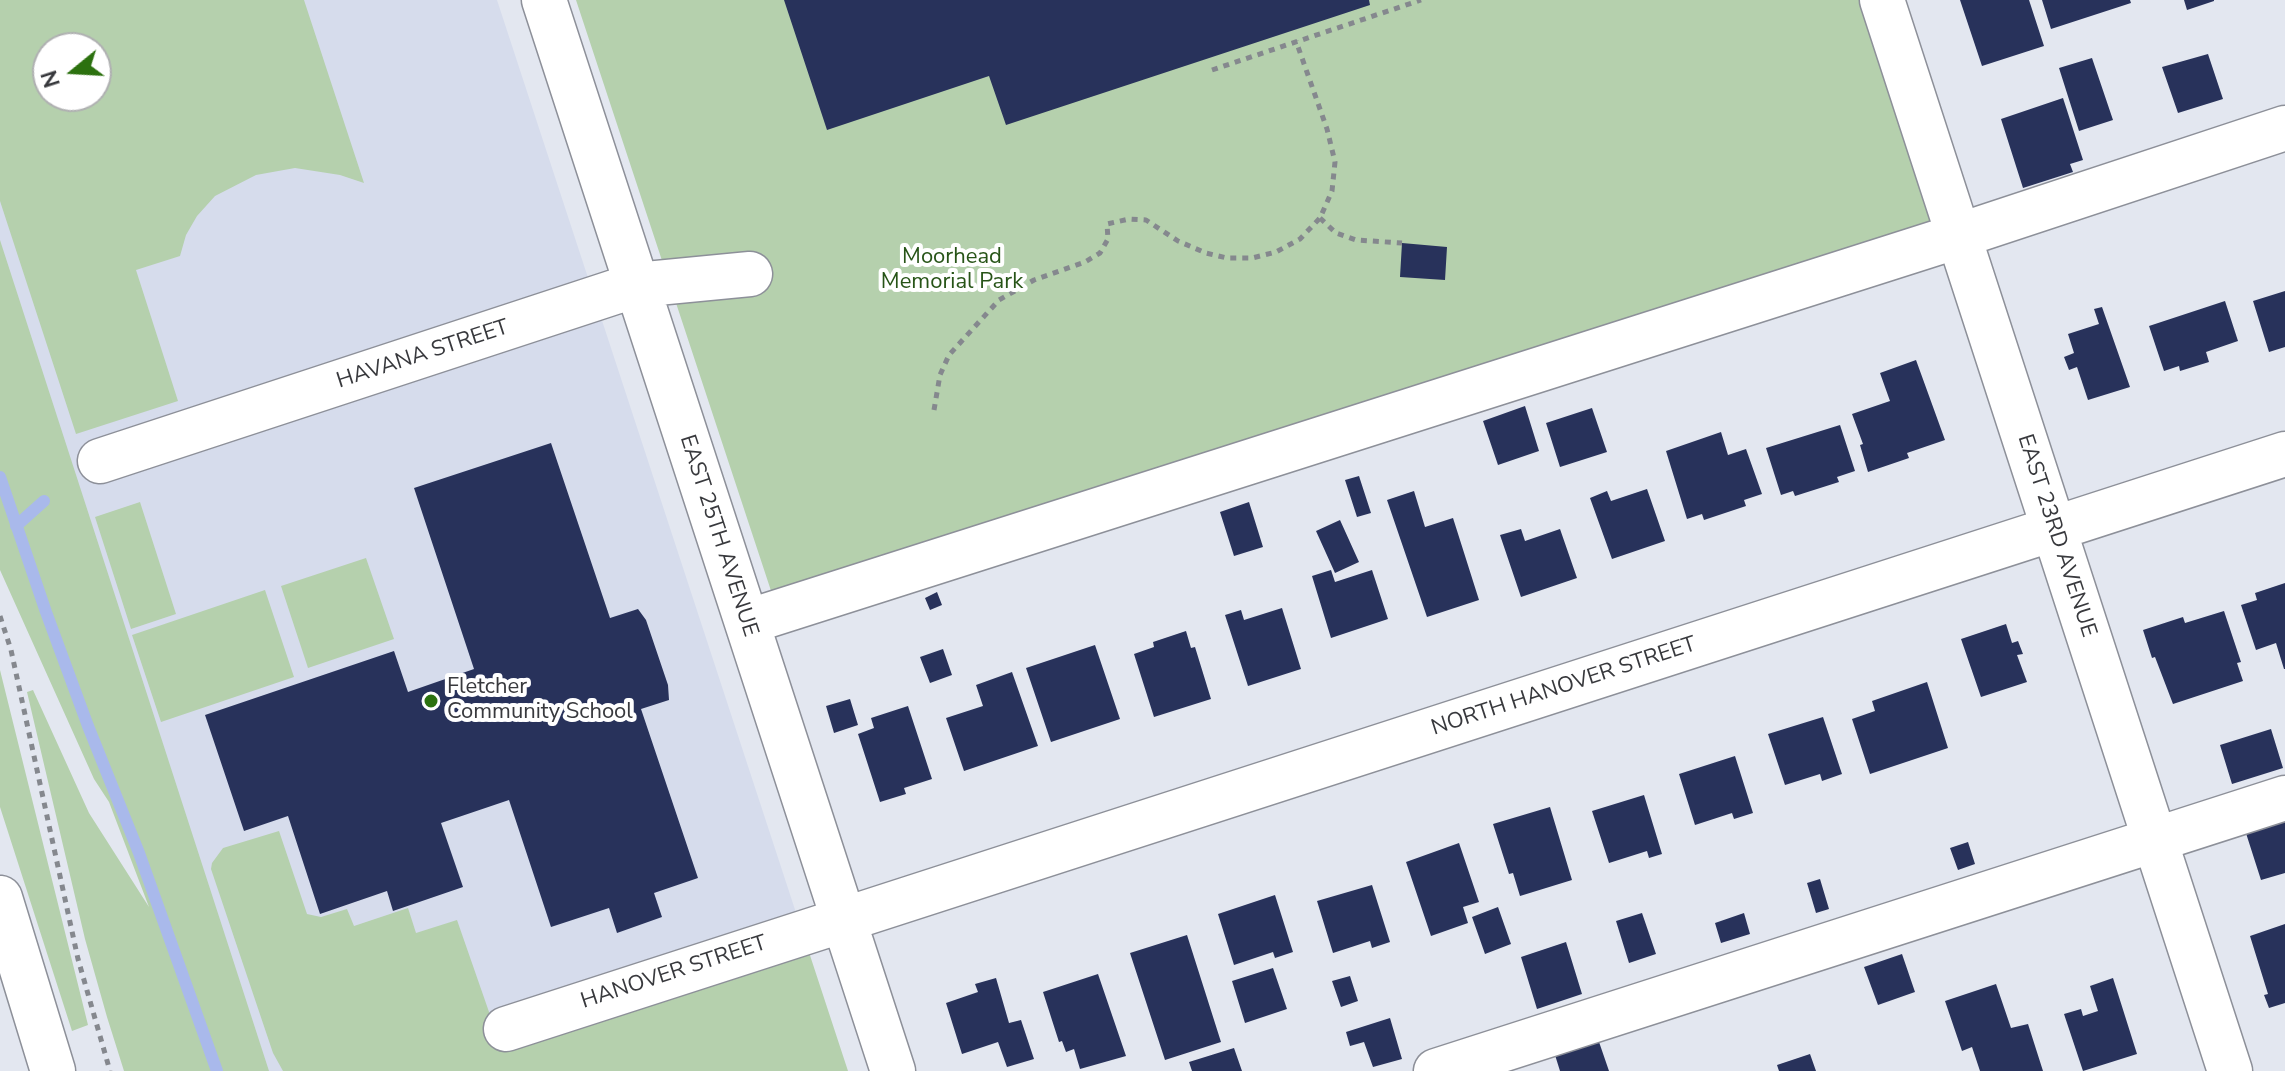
<!DOCTYPE html>
<html>
<head>
<meta charset="utf-8">
<style>
	body { margin:0 }
	#map { position:relative; width:2285px; height:1071px; overflow:hidden; background:#e3e7f0; font-family:"Nunito Sans",sans-serif }
	canvas { display:block }
	.north { position:absolute; left:32px; top:32px; width:80px; height:80px; box-sizing:border-box; background:#fff; border:2px solid #afb0b1; border-radius:50%; rotate:252deg; font-size:22px; font-weight:700; line-height:32px; text-align:center; color:#38393d }
	.north::after { content:''; display:block; margin:auto; width:28px; height:36px; background:#2c710f; clip-path:polygon(50% 0,100% 100%,50% 72%,0 100%) }
</style>
</head>
<body>
<div id="map">
<canvas width="2285" height="1071"></canvas>
<div class="north">N</div>
</div>
<script>
const context = document.querySelector('canvas').getContext('2d');
context.lineJoin = 'round';
function fillPath(path, color) { context.fillStyle = color; context.fill(path, 'evenodd'); }
const shape = rows => new Path2D(rows.map(r => 'M' + r).join(''));
function trace(path, color, width, dash) { context.strokeStyle = color; context.lineWidth = width; context.lineCap = dash ? 'butt' : 'round'; context.setLineDash(dash || []); context.stroke(path); }
function write(font, color, halo, rows, align = 'center') {
  context.font = font + ' "Nunito Sans",sans-serif'; context.lineWidth = 8; context.setLineDash([]); context.textBaseline = 'middle'; context.strokeStyle = halo; context.fillStyle = color; for (const [text, x, y, turn = 0] of rows) {
    context.save(); context.translate(x, y); context.rotate((+turn || 0) * Math.PI / 180); context.textAlign = isNaN(turn) ? turn : align; if (halo) context.strokeText(text, 0, 0); context.fillText(text, 0, 0); context.restore();
  }
}
fillPath(shape([
	[0,0,497,0,802,931,378,1071,255,1071,0,283],
	[48,48,96,48,96,96,48,96]
]), '#d6dcec');
fillPath(shape([
	[0,0,304,0,364,183,340,175,295,168,256,175,215,196,197,216,186,235,180,256,136,270,178,401,76,434,0,201],
	[48,48,96,48,96,96,48,96],
	[576,0,1882,0,1958,236,778,612],
	[0,240,269,1071,124,1071,107,1017,85,939,27,692,33,690,89,813,149,907,109,802,94,779,0,570],
	[140,502,176,614,131,629,95,517],
	[366,558,394,639,308,668,281,586],
	[265,590,294,677,161,722,132,635],
	[0,670,88,1025,72,1031,0,807],
	[279,831,307,914,321,917,347,909,354,926,408,908,416,933,457,920,496,1032,802,931,848,1071,283,1071,273,1053,211,869,212,863,223,848]
]), '#b5d0ad');
trace(shape([
	[0,477,46,612,88,726,139,853,217,1071],
	[16,526,44,501]
]), '#a9b9eb', 12);
fillPath(shape([
	[784,0,1369,0,1370,5,1006,125,989,76,827,130],
	[1960,0,2029,0,2044,46,1982,66],
	[2042,0,2130,0,2131,3,2051,29],
	[2184,0,2214,0,2214,1,2187,10],
	[2208,54,2223,99,2178,113,2162,67],
	[2092,58,2113,120,2079,131,2059,68],
	[2063,98,2083,160,2070,164,2073,172,2023,188,2001,119],
	[1402,243,1447,247,1445,280,1400,277],
	[2285,291,2285,347,2269,352,2253,301],
	[2225,301,2238,341,2206,352,2209,362,2180,371,2179,366,2164,371,2149,326],
	[2102,307,2130,387,2088,400,2077,367,2069,370,2064,357,2074,353,2068,334,2099,324,2094,309],
	[1916,360,1945,440,1907,453,1909,458,1868,472,1860,445,1863,444,1852,414,1890,401,1880,373],
	[1525,406,1539,451,1498,465,1483,421],
	[1592,408,1607,452,1560,467,1546,423],
	[1840,425,1855,471,1837,477,1839,482,1795,496,1793,491,1781,495,1766,448],
	[1721,432,1728,455,1746,449,1762,494,1744,500,1746,506,1704,520,1702,514,1687,519,1666,451],
	[551,443,610,618,638,609,646,620,668,685,669,700,641,709,698,878,654,893,662,917,617,933,609,908,551,927,509,800,441,823,463,887,393,911,387,891,320,914,288,816,244,831,205,715,394,651,408,692,474,669,414,488],
	[1359,476,1371,513,1357,517,1345,480],
	[1647,489,1665,541,1612,559,1590,498,1607,491,1611,501],
	[1414,491,1425,527,1453,518,1479,600,1427,617,1387,500],
	[1249,502,1263,547,1234,556,1220,512],
	[1340,520,1359,562,1335,573,1316,531],
	[1521,529,1525,541,1560,529,1577,578,1521,597,1500,535],
	[1331,570,1335,582,1372,570,1388,619,1331,638,1312,576],
	[2285,583,2285,669,2284,669,2276,643,2256,650,2241,605,2257,600,2255,593],
	[937,592,942,605,930,610,925,598],
	[1282,608,1301,669,1248,686,1225,615,1241,610,1244,620],
	[2224,611,2241,662,2237,663,2243,681,2173,704,2155,657,2152,658,2143,630,2183,617,2185,623],
	[2006,624,2012,643,2018,641,2023,654,2017,655,2027,682,1981,697,1961,639],
	[1186,631,1191,648,1195,647,1211,699,1154,717,1134,654,1154,647,1153,642],
	[1095,645,1120,719,1051,742,1026,668],
	[943,649,952,675,930,683,920,657],
	[1012,672,1038,746,964,771,946,718,983,706,976,685],
	[1927,682,1948,748,1870,774,1852,719,1875,711,1872,701],
	[850,699,858,725,834,733,826,706],
	[908,706,932,779,904,788,906,794,880,802,858,734,874,728,871,718],
	[1823,717,1842,774,1822,781,1820,774,1785,785,1768,734],
	[2271,729,2283,768,2232,784,2220,745],
	[1735,756,1753,813,1734,819,1732,813,1695,825,1679,774],
	[1644,795,1662,854,1649,858,1647,851,1609,863,1592,811],
	[1550,807,1572,880,1520,896,1513,873,1509,874,1493,824],
	[2285,814,2285,873,2261,880,2244,827],
	[1968,842,1975,864,1958,870,1950,848],
	[1459,843,1479,902,1463,907,1468,923,1431,936,1406,862],
	[1820,879,1829,909,1816,913,1807,883],
	[1372,885,1390,942,1372,948,1370,941,1333,953,1317,901],
	[1275,895,1293,952,1275,958,1273,952,1234,965,1218,914],
	[1498,907,1511,944,1485,954,1472,917],
	[1642,913,1656,954,1629,963,1616,921],
	[1744,913,1750,934,1721,943,1715,923],
	[2285,924,2285,1003,2269,1008,2264,995,2268,994,2250,936],
	[1187,935,1221,1042,1165,1060,1130,953],
	[1566,942,1582,994,1537,1009,1521,957],
	[1902,954,1915,992,1878,1005,1864,967],
	[1273,968,1287,1009,1245,1023,1232,981],
	[1098,974,1126,1056,1080,1069,1074,1049,1066,1052,1062,1041,1059,1042,1043,992],
	[1350,976,1358,1001,1341,1007,1332,981],
	[996,978,1009,1023,1021,1020,1034,1059,1007,1067,998,1042,962,1054,946,1003,978,992,975,984],
	[2113,978,2137,1054,2083,1071,2064,1014,2081,1009,2083,1016,2098,1011,2090,986],
	[1996,984,2011,1028,2028,1024,2043,1071,1980,1071,1972,1047,1962,1051,1945,1001],
	[1390,1018,1402,1059,1373,1067,1364,1042,1350,1046,1346,1032],
	[1598,1039,1609,1071,1560,1071,1555,1055],
	[1234,1048,1242,1071,1192,1071,1189,1062],
	[1810,1054,1816,1071,1779,1071,1777,1065]
]), '#28325b');
const minor = shape([
	[544,0,893,1071],
	[1882,0,2230,1071],
	[100,461,636,285,750,274],
	[747,622,1958,236,2285,128],
	[0,898,53,1071],
	[506,1029,2285,454],
	[1436,1071,2285,798]
]);
trace(minor, '#8d9099', 47);
trace(shape([
	[1212,70,1421,0],
	[1320,218,1336,233,1356,240,1402,243],
	[934,410,940,375,949,355,999,300,1034,280,1085,262,1100,253,1108,239,1107,224,1129,219,1146,220,1178,241,1206,253,1227,258,1252,258,1276,252,1300,239,1320,218,1332,191,1335,162,1327,129,1296,41],
	[0,616,11,650,78,959,110,1071]
]), '#85888e', 5, [6, 6]);
trace(minor, '#fff', 44);
for (const [x, y, r, color] of [
	[431,701,8,"#2c710f"]
]) { const dot = new Path2D(); dot.arc(x, y, r, 0, 2 * Math.PI); context.fillStyle = color; context.fill(dot); trace(dot, '#fff', 3); }
write('22px', '#275417', '#fff', [
	["Moorhead",952,258],
	["Memorial Park",952,283]
]);
write('22px', '#38393d', '#fff', [
	["HAVANA STREET",423,355,-18],
	["EAST 25TH AVENUE",718,536,72],
	["EAST 23RD AVENUE",2056,536,72],
	["NORTH HANOVER STREET",1564,687,-18],
	["HANOVER STREET",674,973,-18]
]);
write('22px', '#38393d', '#fff', [
	["Fletcher",447,688],
	["Community School",447,713]
], 'left');
</script>
</body>
</html>
